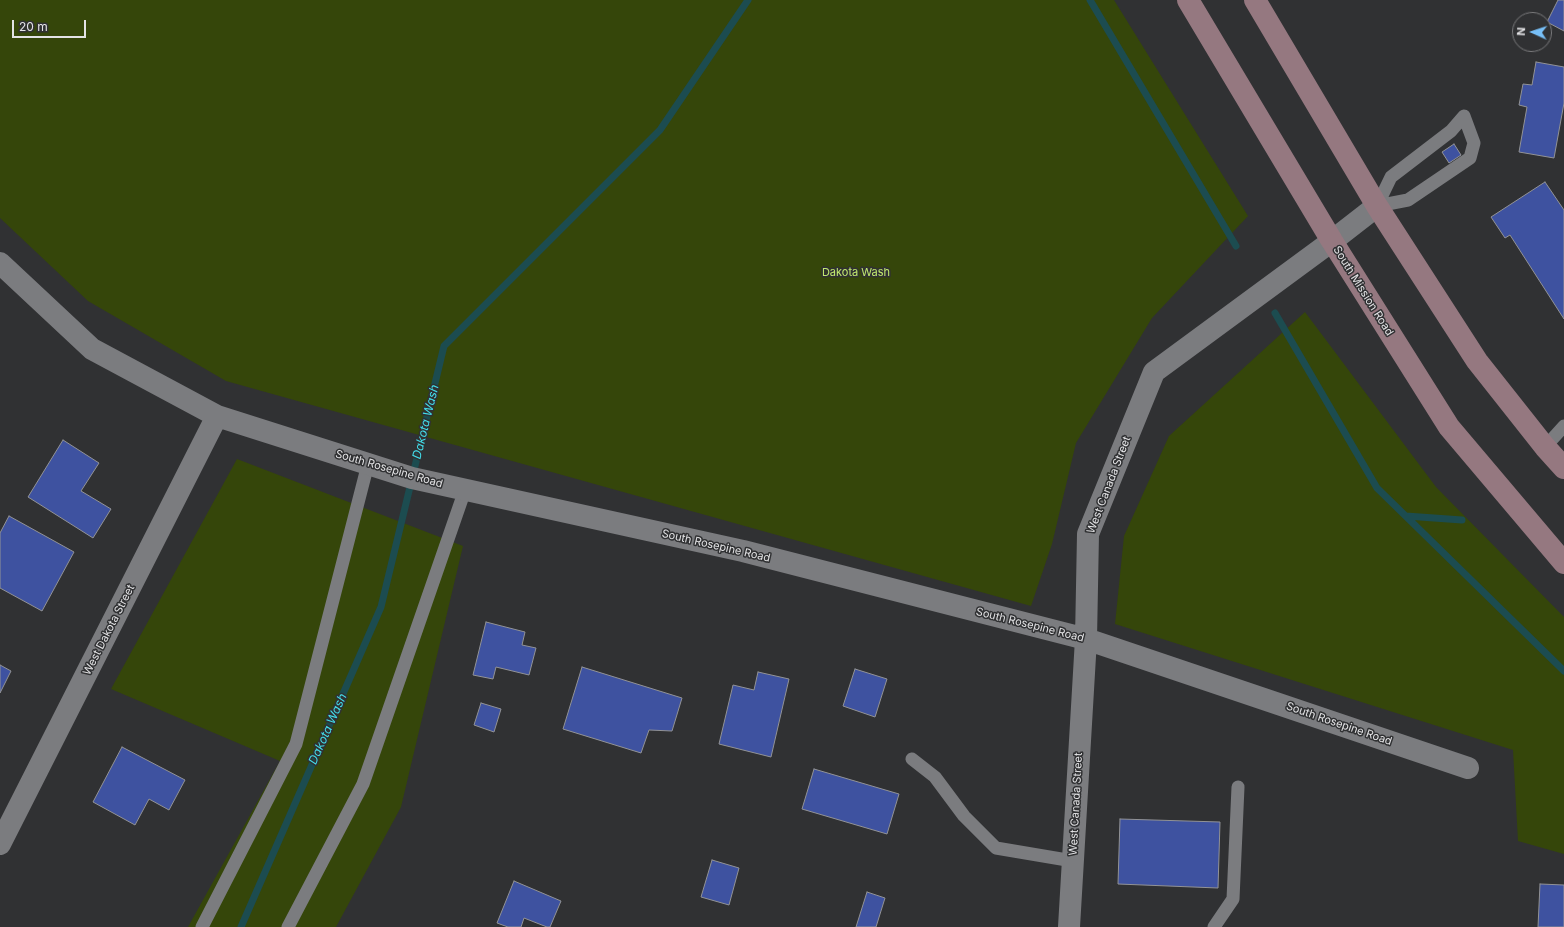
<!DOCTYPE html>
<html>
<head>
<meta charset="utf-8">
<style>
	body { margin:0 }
	#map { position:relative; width:1564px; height:927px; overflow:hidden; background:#303133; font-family:Inter,sans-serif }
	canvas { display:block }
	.north { position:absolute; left:1512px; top:12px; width:40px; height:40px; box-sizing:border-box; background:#303133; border:1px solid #78787a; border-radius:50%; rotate:273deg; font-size:11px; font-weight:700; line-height:16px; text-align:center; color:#e3e3e5 }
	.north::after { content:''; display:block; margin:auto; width:14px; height:18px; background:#77bff7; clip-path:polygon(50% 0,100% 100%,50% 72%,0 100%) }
	.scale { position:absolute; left:12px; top:20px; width:74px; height:18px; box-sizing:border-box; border:2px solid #e3e3e5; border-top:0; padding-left:5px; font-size:12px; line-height:14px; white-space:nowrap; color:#e3e3e5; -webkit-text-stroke:3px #303133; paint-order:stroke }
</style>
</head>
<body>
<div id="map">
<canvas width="1564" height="927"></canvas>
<div class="north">N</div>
<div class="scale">20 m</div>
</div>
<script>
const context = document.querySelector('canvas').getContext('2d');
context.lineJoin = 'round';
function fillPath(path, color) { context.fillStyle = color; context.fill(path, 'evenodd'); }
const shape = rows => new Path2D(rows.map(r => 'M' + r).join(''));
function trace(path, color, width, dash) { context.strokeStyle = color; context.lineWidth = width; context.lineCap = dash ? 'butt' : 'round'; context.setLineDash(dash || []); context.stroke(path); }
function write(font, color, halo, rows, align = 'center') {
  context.font = font + ' Inter,sans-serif'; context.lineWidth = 3; context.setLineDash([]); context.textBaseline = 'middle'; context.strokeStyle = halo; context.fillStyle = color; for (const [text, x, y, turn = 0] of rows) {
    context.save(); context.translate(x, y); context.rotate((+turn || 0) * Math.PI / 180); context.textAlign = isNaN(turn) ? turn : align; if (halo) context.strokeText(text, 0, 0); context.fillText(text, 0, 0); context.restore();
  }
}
fillPath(shape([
	[0,0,1114,0,1248,216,1152,318,1076,443,1052,544,1031,606,226,381,88,301,0,218],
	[1305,312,1436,487,1564,617,1564,854,1518,841,1513,750,1115,624,1124,536,1169,436],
	[237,459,463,546,401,807,336,927,188,927,280,761,111,689]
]), '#35460a');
trace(shape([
	[1090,0,1236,246],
	[1275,313,1377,488,1564,671],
	[1406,516,1462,520],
	[241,927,381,607,444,346,660,130,748,0]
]), '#1c4c50', 7);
const building = shape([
	[1558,0,1564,0,1564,31,1547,22,1558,0],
	[1536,62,1564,67,1564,103,1554,158,1519,152,1527,107,1519,105,1523,84,1532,85,1536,62],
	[1454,144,1461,155,1449,163,1442,152,1454,144],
	[1545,182,1564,210,1564,319,1510,235,1505,238,1491,217,1545,182],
	[63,440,99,463,81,491,111,509,93,538,28,497,63,440],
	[9,516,74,552,42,611,0,588,0,533,9,516],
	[486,622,525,632,522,645,536,648,529,675,496,667,493,679,473,675,486,622],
	[0,665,11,671,0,693,0,665],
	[582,667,682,698,672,731,649,730,641,753,563,729,582,667],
	[855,669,887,679,875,717,843,706,855,669],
	[758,672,789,679,771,757,719,744,733,685,754,690,758,672],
	[481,703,501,709,494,732,474,725,481,703],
	[122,747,185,780,169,810,149,799,135,825,93,802,122,747],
	[814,769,899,794,887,834,802,809,814,769],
	[1120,819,1220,822,1218,888,1118,884,1120,819],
	[712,860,739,868,729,905,701,897,712,860],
	[514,881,561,901,550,927,547,927,524,918,521,927,508,927,497,923,514,881],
	[1540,884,1564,885,1564,927,1538,927,1540,884],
	[867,892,885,898,876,927,856,927,867,892]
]);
fillPath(building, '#3e52a0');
trace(building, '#929396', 1);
trace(shape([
	[1464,116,1474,143,1470,158,1408,200,1377,206,1391,177,1451,131,1464,116],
	[1545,447,1564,426],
	[912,759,935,777,964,816,996,848,1073,861],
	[202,927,296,744,368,464],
	[288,927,363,784,465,490],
	[1214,927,1233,899,1238,787]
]), '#7b7c7f', 13);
trace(shape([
	[0,263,92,349,217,416,412,478,743,551,1086,639,1468,768],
	[0,844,217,416],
	[1069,927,1086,639,1088,534,1154,372,1332,241,1377,206]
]), '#7b7c7f', 22);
trace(shape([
	[1188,0,1332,241,1449,427,1564,563],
	[1255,0,1377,206,1477,361,1545,447,1564,468]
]), '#957880', 22);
write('11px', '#c2ea6e', '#303133', [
	["Dakota Wash",856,273]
]);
write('11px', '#e3e3e5', '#303133', [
	["South Mission Road",1363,291,58],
	["South Rosepine Road",389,469,16],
	["West Canada Street",1109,485,-69],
	["South Rosepine Road",716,546,13],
	["South Rosepine Road",1030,625,14],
	["West Dakota Street",109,630,-63],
	["South Rosepine Road",1339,724,19],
	["West Canada Street",1076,804,-87]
]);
write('italic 12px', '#43deeb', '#303133', [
	["Dakota Wash",426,422,-76],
	["Dakota Wash",328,729,-66]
]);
</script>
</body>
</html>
